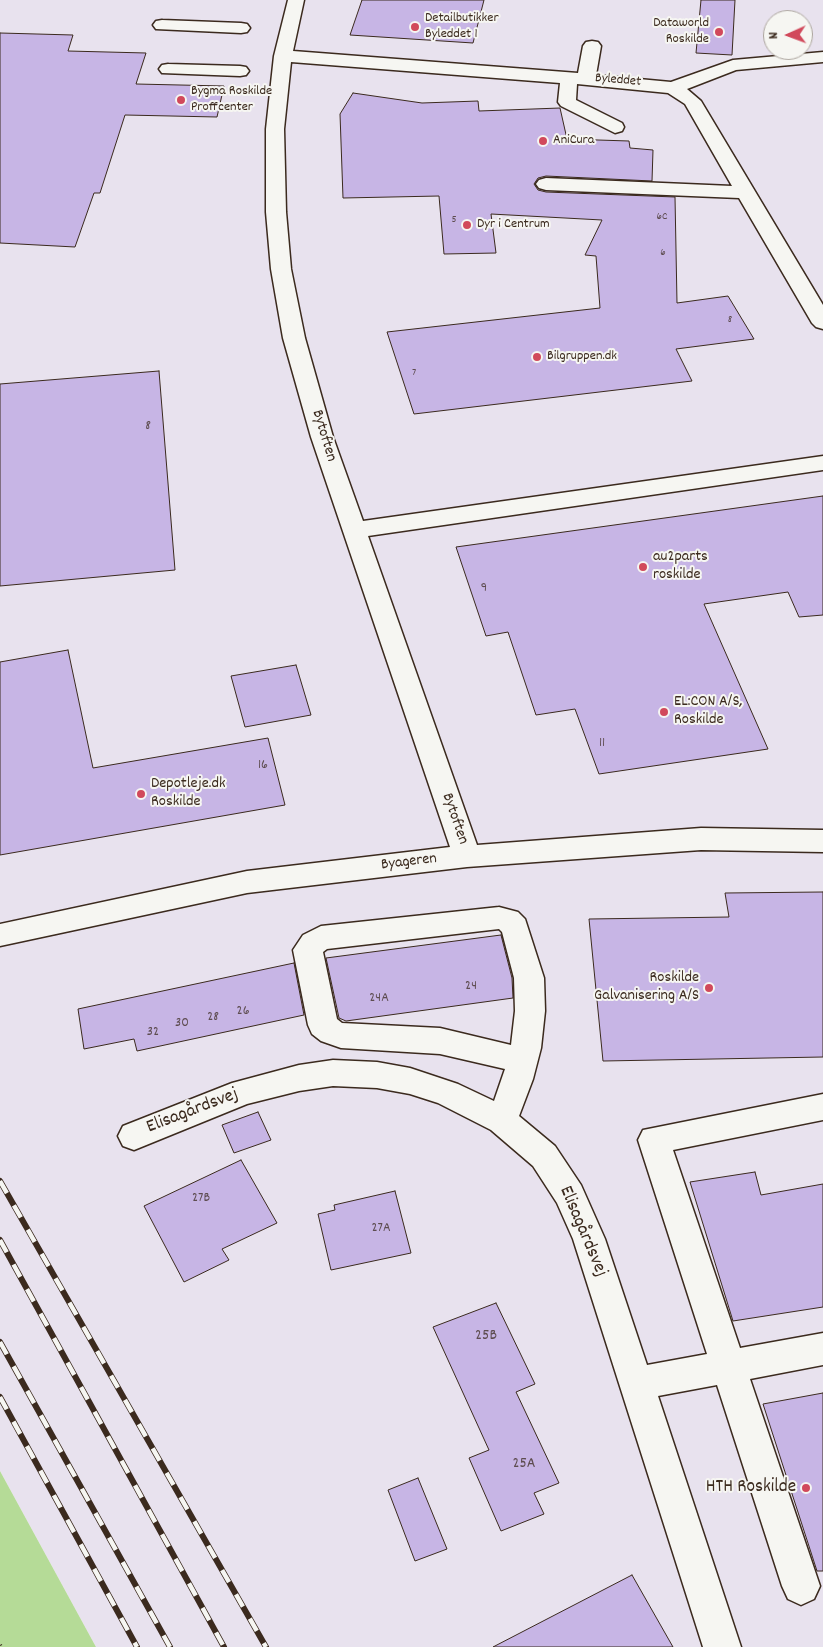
<!DOCTYPE html>
<html>
<head>
<meta charset="utf-8">
<style>
	body { margin:0 }
	#map { position:relative; width:823px; height:1647px; overflow:hidden; background:#f6f6f2; font-family:Dekko,sans-serif }
	canvas { display:block }
	.north { position:absolute; left:763px; top:10px; width:50px; height:50px; box-sizing:border-box; background:#f6f6f2; border:1px solid #aba49d; border-radius:50%; rotate:268deg; font-size:14px; font-weight:700; line-height:20px; text-align:center; color:#3b2a1e }
	.north::after { content:''; display:block; margin:auto; width:18px; height:22px; background:#d1495b; clip-path:polygon(50% 0,100% 100%,50% 72%,0 100%) }
</style>
</head>
<body>
<div id="map">
<canvas width="823" height="1647"></canvas>
<div class="north">N</div>
</div>
<script>
const context = document.querySelector('canvas').getContext('2d');
context.lineJoin = 'round';
function fillPath(path, color) { context.fillStyle = color; context.fill(path, 'evenodd'); }
const shape = rows => new Path2D(rows.map(r => 'M' + r).join(''));
function trace(path, color, width, dash) { context.strokeStyle = color; context.lineWidth = width; context.lineCap = dash ? 'butt' : 'round'; context.setLineDash(dash || []); context.stroke(path); }
function write(font, color, halo, rows, align = 'center') {
  context.font = font + ' Dekko,sans-serif'; context.lineWidth = 4; context.setLineDash([]); context.textBaseline = 'middle'; context.strokeStyle = halo; context.fillStyle = color; for (const [text, x, y, turn = 0] of rows) {
    context.save(); context.translate(x, y); context.rotate((+turn || 0) * Math.PI / 180); context.textAlign = isNaN(turn) ? turn : align; if (halo) context.strokeText(text, 0, 0); context.fillText(text, 0, 0); context.restore();
  }
}
fillPath(shape([
	[0,0,823,0,823,1647,96,1647,0,1471],
	[773,20,803,20,803,50,773,50]
]), '#e8e2ee');
fillPath(shape([
	[0,1471,96,1647,0,1647]
]), '#b5db97');
const building = shape([
	[362,0,484,0,473,43,350,35,362,0],
	[701,0,735,0,732,55,696,53,701,0],
	[0,33,73,35,68,51,146,53,136,84,224,86,217,117,125,115,100,193,94,193,75,247,0,243,0,33],
	[353,93,422,103,478,101,479,111,560,108,567,139,629,141,630,148,653,150,652,181,546,176,538,178,534,184,538,190,546,192,675,197,677,303,728,296,754,339,676,349,692,381,414,414,387,332,600,308,596,256,585,255,602,220,491,214,496,253,444,254,439,196,343,198,340,114,353,93],
	[159,371,175,570,0,586,0,384,159,371],
	[823,496,823,615,799,617,788,592,704,604,768,749,599,774,575,709,536,715,508,632,486,636,456,547,823,496],
	[68,650,93,768,268,738,285,805,0,855,0,662,68,650],
	[296,665,311,715,245,727,231,676,296,665],
	[823,892,823,1057,603,1061,589,919,729,917,725,893,823,892],
	[501,935,512,978,513,998,346,1021,339,1018,326,958,501,935],
	[294,963,304,1015,137,1051,134,1039,84,1049,78,1009,294,963],
	[258,1112,271,1140,234,1153,222,1125,258,1112],
	[241,1160,277,1223,222,1249,229,1260,184,1282,144,1206,241,1160],
	[755,1172,761,1195,823,1184,823,1307,733,1321,690,1182,755,1172],
	[395,1191,411,1253,331,1270,318,1214,335,1210,334,1205,395,1191],
	[496,1303,535,1384,516,1392,559,1483,534,1493,544,1514,501,1531,469,1458,489,1450,433,1327,496,1303],
	[823,1393,823,1571,817,1571,763,1404,823,1393],
	[418,1478,447,1549,415,1561,388,1490,418,1478],
	[632,1575,673,1647,493,1647,632,1575]
]);
fillPath(building, '#c7b5e5');
trace(building, '#3b2a1e', 1);
const minor = shape([
	[288,0,304,0,293,51,578,73,583,46,586,42,592,41,598,42,601,46,596,75,671,82,733,60,823,52,823,62,736,70,687,89,701,101,823,305,823,329,816,327,812,323,739,198,546,190,539,188,536,184,539,180,546,178,732,186,685,104,668,93,577,84,576,100,622,123,624,127,622,131,615,133,561,106,558,102,560,83,291,62,284,129,286,212,291,269,305,338,333,437,363,521,823,456,823,470,368,536,477,845,701,828,823,830,823,852,701,850,467,867,247,893,0,946,0,924,247,871,450,847,311,437,283,338,271,269,266,212,266,129,274,56,288,0],
	[162,20,241,23,247,24,250,28,247,32,241,33,156,29,153,25,156,21,162,20],
	[168,64,240,66,246,67,249,71,246,75,240,76,162,73,159,69,162,65,168,64],
	[499,907,518,912,525,919,544,978,545,1011,541,1048,533,1079,519,1116,555,1146,581,1185,605,1239,647,1365,707,1354,638,1140,643,1130,823,1094,823,1120,673,1150,740,1348,823,1333,823,1365,750,1379,820,1586,814,1599,801,1605,788,1599,782,1586,717,1385,658,1396,741,1647,703,1647,573,1239,557,1203,533,1166,491,1130,438,1103,410,1094,377,1088,333,1086,299,1091,247,1104,134,1150,123,1146,118,1136,123,1126,232,1083,299,1065,333,1060,377,1062,410,1068,458,1084,494,1101,505,1069,440,1054,341,1048,321,1041,312,1034,308,1025,293,950,303,935,321,926,499,907],
	[499,929,502,932,514,978,515,1011,511,1045,440,1028,342,1023,337,1019,323,952,327,949,499,929]
]);
trace(minor, '#3b2a1e', 3);
trace(shape([
	[0,1645,1,1647]
]), '#3b2a1e', 4, [1, 4.5]);
fillPath(minor, '#f6f6f2');
const rail = shape([
	[0,1181,266,1647],
	[0,1240,224,1647],
	[0,1342,170,1647],
	[0,1397,137,1647]
]);
trace(rail, '#3b2a1e', 6);
trace(rail, '#f6f6f2', 4.5, [14]);
for (const [x, y, r, color] of [
	[415,27,5,"#d1495b"],
	[719,32,5,"#d1495b"],
	[181,100,5,"#d1495b"],
	[543,141,5,"#d1495b"],
	[467,225,5,"#d1495b"],
	[537,357,5,"#d1495b"],
	[643,567,5,"#d1495b"],
	[664,712,5,"#d1495b"],
	[141,794,5,"#d1495b"],
	[709,988,5,"#d1495b"],
	[806,1488,5,"#d1495b"]
]) { const dot = new Path2D(); dot.arc(x, y, r, 0, 2 * Math.PI); context.fillStyle = color; context.fill(dot); trace(dot, '#f6f6f2', 2); }
write('11px', '#5e4d50', null, [
	["6C",662,217],
	["5",454,220],
	["6",663,253],
	["8",730,320],
	["7",414,373]
]);
write('14px', '#3b2a1e', '#f6f6f2', [
	["Detailbutikker",425,19],
	["Byleddet 1",425,35],
	["Dataworld",709,24,"right"],
	["Roskilde",709,40,"right"],
	["Bygma Roskilde",191,92],
	["Proffcenter",191,108],
	["AniCura",553,141],
	["Dyr i Centrum",477,225],
	["Bilgruppen.dk",547,357]
], 'left');
write('14px', '#3b2a1e', '#f6f6f2', [
	["Byleddet",618,81,5]
]);
write('14px', '#5e4d50', null, [
	["8",148,427],
	["9",484,589],
	["11",602,744],
	["16",263,766],
	["24",471,987],
	["24A",379,999],
	["26",243,1012],
	["28",213,1018],
	["30",182,1024],
	["32",153,1033],
	["27B",201,1199],
	["27A",381,1229]
]);
write('16px', '#3b2a1e', '#f6f6f2', [
	["Bytoften",323,436,73],
	["Bytoften",454,819,71],
	["Byageren",409,863,-7]
]);
write('16px', '#3b2a1e', '#f6f6f2', [
	["au2parts",653,558],
	["roskilde",653,576],
	["EL:CON A/S,",674,703],
	["Roskilde",674,721],
	["Depotleje.dk",151,785],
	["Roskilde",151,803],
	["Roskilde",699,979,"right"],
	["Galvanisering A/S",699,997,"right"]
], 'left');
write('16px', '#5e4d50', null, [
	["25B",486,1337],
	["25A",524,1465]
]);
write('19px', '#3b2a1e', '#f6f6f2', [
	["Elisagårdsvej",193,1112,-21],
	["Elisagårdsvej",582,1232,67]
]);
write('19px', '#3b2a1e', '#f6f6f2', [
	["HTH Roskilde",796,1488]
], 'right');
</script>
</body>
</html>
